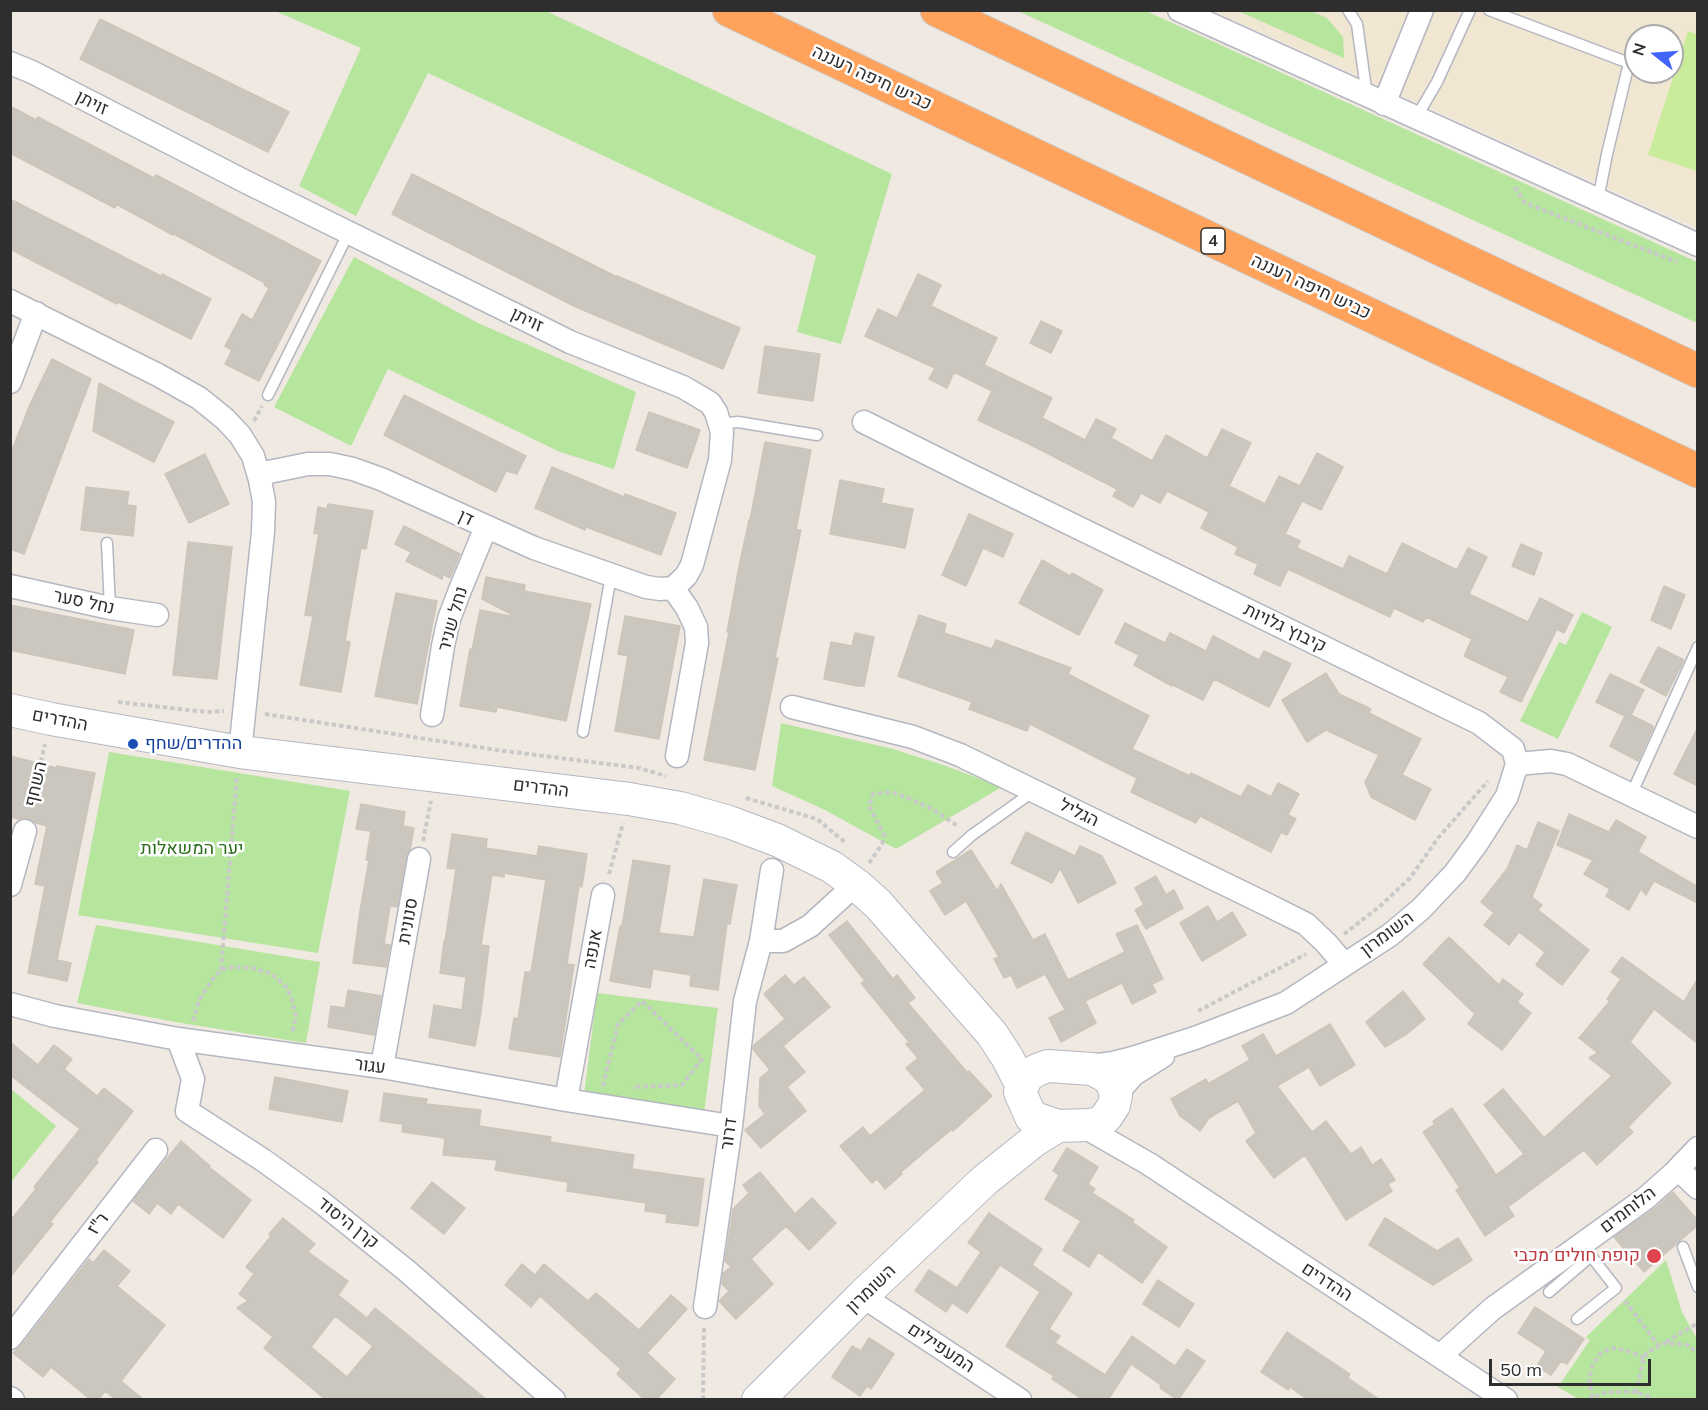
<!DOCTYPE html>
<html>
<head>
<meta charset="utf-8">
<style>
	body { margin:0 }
	#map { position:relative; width:1708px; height:1410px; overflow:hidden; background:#efe9e1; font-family:Mulish,sans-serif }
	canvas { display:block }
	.frame { position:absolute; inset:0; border:12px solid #2e2e2e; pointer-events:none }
	.north { position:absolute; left:1624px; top:24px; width:60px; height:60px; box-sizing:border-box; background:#fff; border:2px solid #ababab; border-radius:50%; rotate:287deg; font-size:16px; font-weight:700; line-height:24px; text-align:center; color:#2e2e2e }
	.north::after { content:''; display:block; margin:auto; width:21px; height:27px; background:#4264fb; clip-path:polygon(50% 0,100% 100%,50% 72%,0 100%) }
	.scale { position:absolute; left:1489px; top:1359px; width:162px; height:27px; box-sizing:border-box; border:3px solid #2e2e2e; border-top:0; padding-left:8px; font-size:18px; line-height:21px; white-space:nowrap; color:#2e2e2e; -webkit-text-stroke:4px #fff; paint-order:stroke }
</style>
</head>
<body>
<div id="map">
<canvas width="1708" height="1410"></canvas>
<div class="frame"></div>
<div class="north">N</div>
<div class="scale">50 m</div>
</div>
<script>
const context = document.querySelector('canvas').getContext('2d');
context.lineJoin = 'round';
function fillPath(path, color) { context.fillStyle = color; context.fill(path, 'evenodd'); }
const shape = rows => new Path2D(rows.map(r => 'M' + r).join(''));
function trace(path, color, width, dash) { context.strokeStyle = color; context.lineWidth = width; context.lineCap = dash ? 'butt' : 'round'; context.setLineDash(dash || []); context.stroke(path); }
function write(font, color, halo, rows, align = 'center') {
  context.font = font + ' Mulish,Heebo,sans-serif'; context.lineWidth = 5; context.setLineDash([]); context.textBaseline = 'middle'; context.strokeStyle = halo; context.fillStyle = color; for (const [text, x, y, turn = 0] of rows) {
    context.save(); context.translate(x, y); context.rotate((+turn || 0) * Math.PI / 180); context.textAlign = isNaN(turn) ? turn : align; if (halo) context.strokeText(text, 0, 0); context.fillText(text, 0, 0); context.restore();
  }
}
fillPath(shape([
	[1214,11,1697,11,1697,228],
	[1636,36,1672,36,1672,72,1636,72]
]), '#f0e6d1');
fillPath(shape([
	[275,11,546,11,892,174,841,344,797,332,816,256,428,73,356,216,299,186,361,48],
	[1018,11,1146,11,1697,262,1697,323],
	[1238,11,1311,11,1327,18,1343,37,1344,58],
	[354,257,478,323,636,392,614,469,560,452,388,369,351,446,274,407],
	[1582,612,1612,627,1558,739,1520,721,1559,642,1566,645],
	[781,723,893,749,943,765,1002,787,896,849,825,810,772,786],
	[109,752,350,791,318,953,78,915],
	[96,925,320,962,306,1043,175,1022,77,1003],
	[597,993,718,1008,704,1112,584,1095],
	[11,1089,56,1126,11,1182],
	[1666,1260,1682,1312,1697,1339,1697,1399,1578,1399,1558,1387,1590,1340,1586,1337]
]), '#b6e59e');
fillPath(shape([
	[1688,31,1697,34,1697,171,1648,155]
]), '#c9ec9a');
const building = shape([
	[100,19,289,112,268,152,80,59,100,19],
	[10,106,36,120,38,117,154,178,156,175,321,261,259,381,225,364,232,350,225,346,242,314,252,320,269,288,264,285,265,283,174,234,173,235,116,204,115,208,10,153,10,106],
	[412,174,617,277,617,276,740,328,723,369,576,307,392,214,412,174],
	[10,199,161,276,162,274,211,299,191,339,118,302,117,304,10,249,10,199],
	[918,274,941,285,931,306,997,338,984,365,1052,398,1042,418,1085,440,1096,419,1116,429,1111,438,1152,461,1166,435,1207,458,1222,429,1251,443,1229,486,1265,504,1279,476,1300,486,1317,453,1343,467,1321,510,1302,501,1285,534,1300,541,1297,548,1343,569,1349,556,1387,574,1402,543,1457,570,1468,548,1487,557,1469,594,1528,622,1540,598,1573,615,1564,633,1557,629,1521,702,1500,692,1508,677,1464,656,1472,639,1426,617,1423,622,1394,608,1390,617,1288,569,1280,586,1254,574,1258,564,1235,554,1238,547,1201,528,1209,512,1167,491,1160,503,1141,493,1133,507,1113,496,1117,489,1029,444,978,420,992,391,954,372,947,388,929,379,935,368,865,336,878,309,897,318,918,274],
	[1041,321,1062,331,1051,353,1030,343,1041,321],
	[765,346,820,354,813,401,758,393,765,346],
	[52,359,91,379,24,554,10,549,10,455,31,402,52,359],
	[99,383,174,422,154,462,93,431,99,383],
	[404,395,526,456,517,474,506,471,496,492,384,435,404,395],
	[649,412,700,430,687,468,636,450,649,412],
	[765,442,811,450,796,530,801,530,775,658,778,658,755,770,704,760,729,632,727,632,739,567,749,520,750,520,765,442],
	[205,454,229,504,189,523,165,474,205,454],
	[552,467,624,497,625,494,676,513,661,555,586,527,585,530,535,508,552,467],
	[840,480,884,489,881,503,913,509,905,548,830,534,840,480],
	[86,487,129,492,127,505,136,506,133,536,81,530,86,487],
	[328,504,373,511,366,549,361,548,345,641,350,642,341,692,300,685,313,616,305,615,319,533,314,534,318,507,327,509,328,504],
	[969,514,1013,534,1003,557,983,548,966,586,942,575,969,514],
	[404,526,460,554,450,578,443,574,442,579,406,561,411,552,395,544,404,526],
	[188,542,232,547,217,679,173,675,188,542],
	[1521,544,1542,553,1534,575,1512,566,1521,544],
	[1042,560,1070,576,1072,573,1103,590,1079,635,1019,603,1042,560],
	[486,577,525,585,524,591,591,604,566,721,497,707,496,712,460,706,470,649,472,650,480,610,510,616,511,614,482,599,486,577],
	[1664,586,1685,595,1671,629,1651,620,1664,586],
	[396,593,437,601,417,704,375,696,396,593],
	[10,605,134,630,125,674,10,650,10,605],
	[919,615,946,624,944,633,992,649,996,640,1071,668,1068,674,1149,716,1132,749,1190,776,1191,773,1241,797,1248,785,1271,797,1278,783,1299,794,1288,815,1296,819,1287,835,1281,832,1271,852,1200,816,1196,823,1131,792,1137,778,1030,724,1027,731,969,709,972,702,898,676,919,615],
	[625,616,680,626,659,739,615,731,628,656,618,654,625,616],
	[1125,623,1165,643,1170,633,1206,651,1213,636,1259,660,1264,651,1291,664,1269,707,1214,679,1203,700,1173,685,1172,686,1134,665,1139,655,1115,643,1125,623],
	[855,633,874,637,864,686,857,686,824,679,831,642,852,646,855,633],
	[1658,647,1684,660,1666,696,1640,682,1658,647],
	[1326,673,1339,694,1371,709,1369,713,1421,739,1402,775,1431,789,1415,820,1371,797,1365,782,1379,755,1326,730,1307,742,1282,700,1326,673],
	[1610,674,1644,690,1631,715,1653,726,1653,728,1638,761,1610,746,1625,716,1596,702,1610,674],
	[1698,727,1698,786,1674,774,1698,727],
	[10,756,57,768,57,766,95,773,57,960,71,963,67,981,28,973,45,886,35,884,47,826,36,823,28,818,19,819,10,817,10,756],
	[361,804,405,812,403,826,414,828,410,850,406,857,397,907,390,906,384,944,390,945,386,967,353,963,360,911,369,860,366,860,371,831,356,829,361,804],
	[1569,814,1609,832,1616,820,1646,837,1638,852,1698,887,1698,903,1654,881,1646,895,1641,889,1629,910,1606,896,1610,889,1584,874,1593,860,1557,845,1569,814],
	[1538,822,1559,831,1532,897,1542,905,1538,910,1589,950,1562,985,1536,965,1545,952,1519,932,1509,945,1484,925,1494,913,1481,902,1507,869,1517,845,1527,850,1538,822],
	[1026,832,1075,856,1080,846,1102,856,1116,883,1078,903,1060,868,1052,883,1011,863,1026,832],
	[452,834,487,839,486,848,537,856,539,846,587,854,582,887,579,886,567,964,574,965,560,1057,509,1049,514,1018,518,1019,525,972,531,972,546,880,504,873,504,877,492,875,481,945,489,946,481,1012,475,1046,429,1037,434,1005,462,1010,466,977,440,973,444,941,445,941,456,869,447,868,452,834],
	[971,850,997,891,1001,884,1033,940,1045,934,1068,980,1125,952,1116,934,1137,925,1163,979,1152,984,1156,992,1132,1004,1122,983,1085,1001,1096,1023,1061,1042,1049,1018,1065,1010,1045,974,1017,988,1011,975,1004,978,994,959,999,957,966,901,945,915,930,891,943,883,936,872,971,850],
	[633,860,670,866,659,933,694,937,704,879,737,885,730,924,727,924,718,990,690,986,691,975,653,969,650,988,610,981,620,926,622,926,633,860],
	[1156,876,1166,895,1174,890,1183,908,1146,929,1135,910,1144,905,1135,888,1156,876],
	[1208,906,1217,922,1232,912,1246,935,1202,961,1180,923,1208,906],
	[847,921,893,979,897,975,915,998,908,1003,967,1072,969,1071,992,1096,953,1131,952,1129,901,1172,902,1174,885,1189,877,1179,872,1183,840,1146,863,1127,870,1136,925,1090,906,1068,918,1058,906,1044,909,1042,861,983,865,981,829,935,847,921],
	[1449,937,1499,985,1503,979,1523,994,1517,1002,1531,1013,1502,1050,1468,1024,1475,1014,1423,964,1449,937],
	[1622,957,1684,1002,1698,978,1698,1044,1654,1009,1630,1042,1671,1083,1628,1127,1633,1132,1597,1165,1584,1150,1508,1207,1514,1216,1485,1236,1456,1190,1460,1188,1423,1132,1435,1124,1433,1121,1452,1108,1496,1175,1524,1154,1484,1105,1503,1089,1544,1138,1612,1076,1589,1058,1598,1053,1579,1038,1610,1001,1607,999,1621,979,1611,972,1622,957],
	[785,975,794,985,804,977,830,1007,783,1046,805,1072,787,1087,806,1111,761,1148,745,1130,765,1114,759,1106,760,1078,770,1070,753,1049,754,1045,785,1019,764,994,785,975],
	[348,990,381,996,374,1035,328,1027,331,1006,345,1008,348,990],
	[1403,991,1425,1019,1408,1033,1385,1047,1366,1022,1403,991],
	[1330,1024,1355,1065,1320,1086,1309,1067,1277,1086,1312,1132,1326,1121,1351,1154,1361,1147,1372,1165,1381,1159,1395,1180,1388,1184,1392,1191,1346,1220,1305,1155,1274,1178,1246,1141,1256,1133,1238,1101,1209,1118,1200,1131,1180,1116,1171,1099,1206,1079,1208,1084,1250,1060,1242,1046,1263,1034,1276,1056,1330,1024],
	[10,1042,38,1065,54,1045,72,1059,64,1069,97,1096,104,1088,133,1111,96,1160,98,1162,50,1222,53,1224,10,1277,10,1221,36,1189,34,1187,80,1129,10,1075,10,1042],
	[275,1077,348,1091,342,1122,269,1109,275,1077],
	[384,1093,427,1099,426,1104,481,1110,479,1126,551,1137,550,1142,634,1155,632,1169,704,1179,698,1226,666,1222,667,1214,645,1211,646,1203,567,1191,568,1182,495,1170,497,1160,443,1155,445,1138,402,1132,403,1124,380,1121,384,1093],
	[181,1141,210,1166,209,1167,251,1200,223,1238,178,1204,171,1214,157,1203,149,1214,133,1201,181,1141],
	[1067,1148,1098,1167,1088,1184,1095,1189,1092,1193,1134,1220,1132,1222,1167,1247,1142,1283,1098,1252,1089,1267,1063,1250,1081,1221,1045,1199,1059,1175,1053,1171,1067,1148],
	[760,1172,795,1214,812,1198,836,1223,809,1250,786,1226,751,1259,773,1284,736,1319,719,1301,729,1291,722,1284,723,1273,731,1267,725,1261,733,1209,749,1193,743,1185,760,1172],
	[432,1182,465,1208,444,1234,411,1208,432,1182],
	[1673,1192,1698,1221,1698,1225,1644,1272,1614,1237,1654,1209,1673,1192],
	[989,1213,1042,1249,1032,1265,1072,1293,1049,1329,1060,1336,1055,1343,1105,1375,1132,1336,1175,1366,1187,1349,1205,1361,1178,1400,1160,1388,1161,1385,1131,1364,1108,1400,1084,1400,1052,1379,1054,1376,1006,1346,1040,1292,1000,1265,967,1313,952,1303,946,1312,915,1291,929,1270,957,1288,981,1252,968,1243,989,1213],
	[283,1218,315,1244,308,1252,348,1281,338,1295,367,1318,375,1308,487,1400,326,1400,264,1348,273,1337,237,1308,248,1301,239,1294,254,1274,246,1267,271,1236,269,1234,283,1218],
	[335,1316,373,1346,347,1377,311,1347,335,1316],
	[1385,1218,1437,1251,1458,1238,1472,1260,1433,1285,1369,1245,1385,1218],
	[104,1250,130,1271,117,1286,165,1325,121,1381,144,1400,116,1400,105,1391,98,1400,91,1400,51,1367,43,1377,13,1353,21,1346,89,1259,93,1263,104,1250],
	[522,1264,535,1275,544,1264,588,1301,596,1293,639,1330,671,1295,687,1309,647,1353,675,1379,656,1400,645,1400,617,1374,621,1369,540,1296,531,1307,505,1285,522,1264],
	[1158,1280,1194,1304,1179,1327,1143,1304,1158,1280],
	[1535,1307,1584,1339,1567,1364,1561,1361,1551,1375,1537,1366,1546,1351,1518,1333,1535,1307],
	[1287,1332,1350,1374,1348,1378,1380,1400,1308,1400,1290,1387,1288,1390,1261,1372,1287,1332],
	[869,1338,894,1354,871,1389,867,1386,860,1396,832,1377,852,1346,861,1351,869,1338]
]);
fillPath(building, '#cbc7bf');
trace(building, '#cbc5ba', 1.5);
const lane = shape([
	[1348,10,1357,24,1367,96],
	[1489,10,1629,63,1607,154,1598,200],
	[1416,118,1437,82,1470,10],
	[268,395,349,232],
	[720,424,738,422,817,435],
	[107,543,110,608],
	[583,732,611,576],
	[1631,795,1698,647],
	[953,852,972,835,1034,791],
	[1683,1247,1698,1287],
	[1570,1257,1591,1256,1616,1288,1577,1319],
	[1549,1292,1591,1256]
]);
const street = shape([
	[1179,10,1698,245],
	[10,63,32,72,248,183,534,324,570,342,683,387,710,403,716,412,722,432,720,460,692,565,686,576,673,588],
	[1384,104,1422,10],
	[10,301,158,375,199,398,225,419,240,435,253,456,260,480,264,502,263,532,240,752],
	[10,382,36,313],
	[864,422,966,473,1479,723,1513,749,1517,764,1551,761,1567,764,1698,827],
	[259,474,308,464,330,464,353,469,381,479,534,548,646,587,660,589,673,588],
	[10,586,110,608,157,615],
	[673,588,687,608,696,627,697,643,677,756],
	[792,707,913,737,960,755,1270,906,1306,924,1326,943,1344,964],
	[432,715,443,646,449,619,460,590,486,527],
	[10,885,25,831],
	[761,941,783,941,810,926,856,884],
	[10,1004,55,1016,178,1039,382,1067,566,1100,731,1126],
	[178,1039,193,1079,187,1111,263,1160,321,1202,407,1271,554,1400],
	[382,1067,419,859],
	[1084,1067,1113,1063,1133,1058,1195,1038,1286,1003,1390,935,1421,909,1455,873,1477,843,1507,796,1517,764],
	[1116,1095,1133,1075,1163,1056],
	[566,1100,603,895],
	[1081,1125,1149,1164,1506,1400],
	[1678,1169,1698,1188],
	[862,1296,1020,1400],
	[705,1307,731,1126,745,1001,761,941,772,870],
	[10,1338,156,1150],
	[1440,1356,1492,1309,1646,1198,1674,1173,1698,1148],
	[10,1398,13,1400]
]);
const secondary = shape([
	[10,710,51,719,240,752,629,799,680,808,729,822,777,840,832,867,858,886,878,904,992,1034,1007,1057,1022,1086],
	[1048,1066,1092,1069,1107,1077,1112,1083,1116,1095,1114,1105,1107,1116,1100,1123,1089,1125,1058,1126,1031,1117,1020,1092,1027,1076,1037,1070,1048,1066],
	[758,1400,862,1296,985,1180,1035,1140,1058,1126]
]);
const highway = shape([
	[729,10,1698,471],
	[937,10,1698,371]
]);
trace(lane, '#b4b7c1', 13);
trace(street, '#b4b7c1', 25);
trace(secondary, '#b4b7c1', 34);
trace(highway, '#c9c9c9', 35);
trace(shape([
	[1515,187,1525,203,1677,262],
	[254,421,262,406],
	[118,702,206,712,224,711],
	[265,714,497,750,639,768,666,776],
	[746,798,817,819,846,843],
	[29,813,45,744],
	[423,841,431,801],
	[869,863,882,844,884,835,869,806,873,794,890,792,906,797,934,810,959,827],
	[609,874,623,823],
	[1344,934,1379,907,1410,878,1438,838,1488,781],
	[221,970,237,776],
	[1198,1011,1306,954],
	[193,1021,199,1000,211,981,221,970,233,967,252,968,272,974,287,988,292,1000,296,1017,292,1033],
	[603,1086,618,1024,642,1001,702,1059,682,1085,632,1087],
	[1625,1301,1659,1346],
	[1666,1342,1698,1323],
	[1636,1393,1643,1361,1647,1352,1665,1343,1688,1345,1698,1354],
	[1592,1398,1589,1377,1593,1364,1600,1354,1611,1348,1625,1350,1645,1358],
	[703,1400,704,1328],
	[1588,1400,1603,1393,1631,1391,1650,1397,1652,1400]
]), '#c9c9c9', 4, [4.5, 3]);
trace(lane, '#fff', 10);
trace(street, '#fff', 22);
trace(secondary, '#fff', 32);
trace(highway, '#ffa35c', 33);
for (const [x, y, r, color] of [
	[133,744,6,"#1a4fb4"],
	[1654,1256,8,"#e0444e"]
]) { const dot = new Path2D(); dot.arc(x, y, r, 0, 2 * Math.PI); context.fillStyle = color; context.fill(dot); trace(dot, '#fff', 2); }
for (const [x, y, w] of [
	[1213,241,24]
]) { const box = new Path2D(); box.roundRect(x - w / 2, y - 13, w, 26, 4.5); context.fillStyle = '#fff'; context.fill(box); trace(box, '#2e2e2e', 1.5); }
write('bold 16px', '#2e2e2e', null, [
	["4",1213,241]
]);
write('18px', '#2e2e2e', '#fff', [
	["כביש חיפה רעננה",872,78,25],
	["זויתן",92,103,27],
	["כביש חיפה רעננה",1311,287,25],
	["זויתן",527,320,26],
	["דן",466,518,25],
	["נחל סער",84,602,12],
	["נחל שניר",453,619,-74],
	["קיבוץ גלויות",1285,628,26],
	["ההדרים",60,720,11],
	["השחף",36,784,-77],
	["ההדרים",541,788,7],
	["הגליל",1079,813,26],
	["סנונית",408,921,-80],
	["השומרון",1387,934,-37],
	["אנפה",593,949,-80],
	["עגור",370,1066,8],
	["דרור",729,1134,-82],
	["הלוחמים",1628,1210,-37],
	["קרן היסוד",348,1223,38],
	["ר\"ז",98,1224,-52],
	["ההדרים",1327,1282,33],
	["השומרון",871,1289,-44],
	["המעפילים",941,1348,33]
]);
write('18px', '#164399', '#fff', [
	["ההדרים/שחף",145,744]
], 'left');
write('18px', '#2c6e1b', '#fff', [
	["יער המשאלות",192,849]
]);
write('18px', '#be3a42', '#fff', [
	["קופת חולים מכבי",1640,1256]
], 'right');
</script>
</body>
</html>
